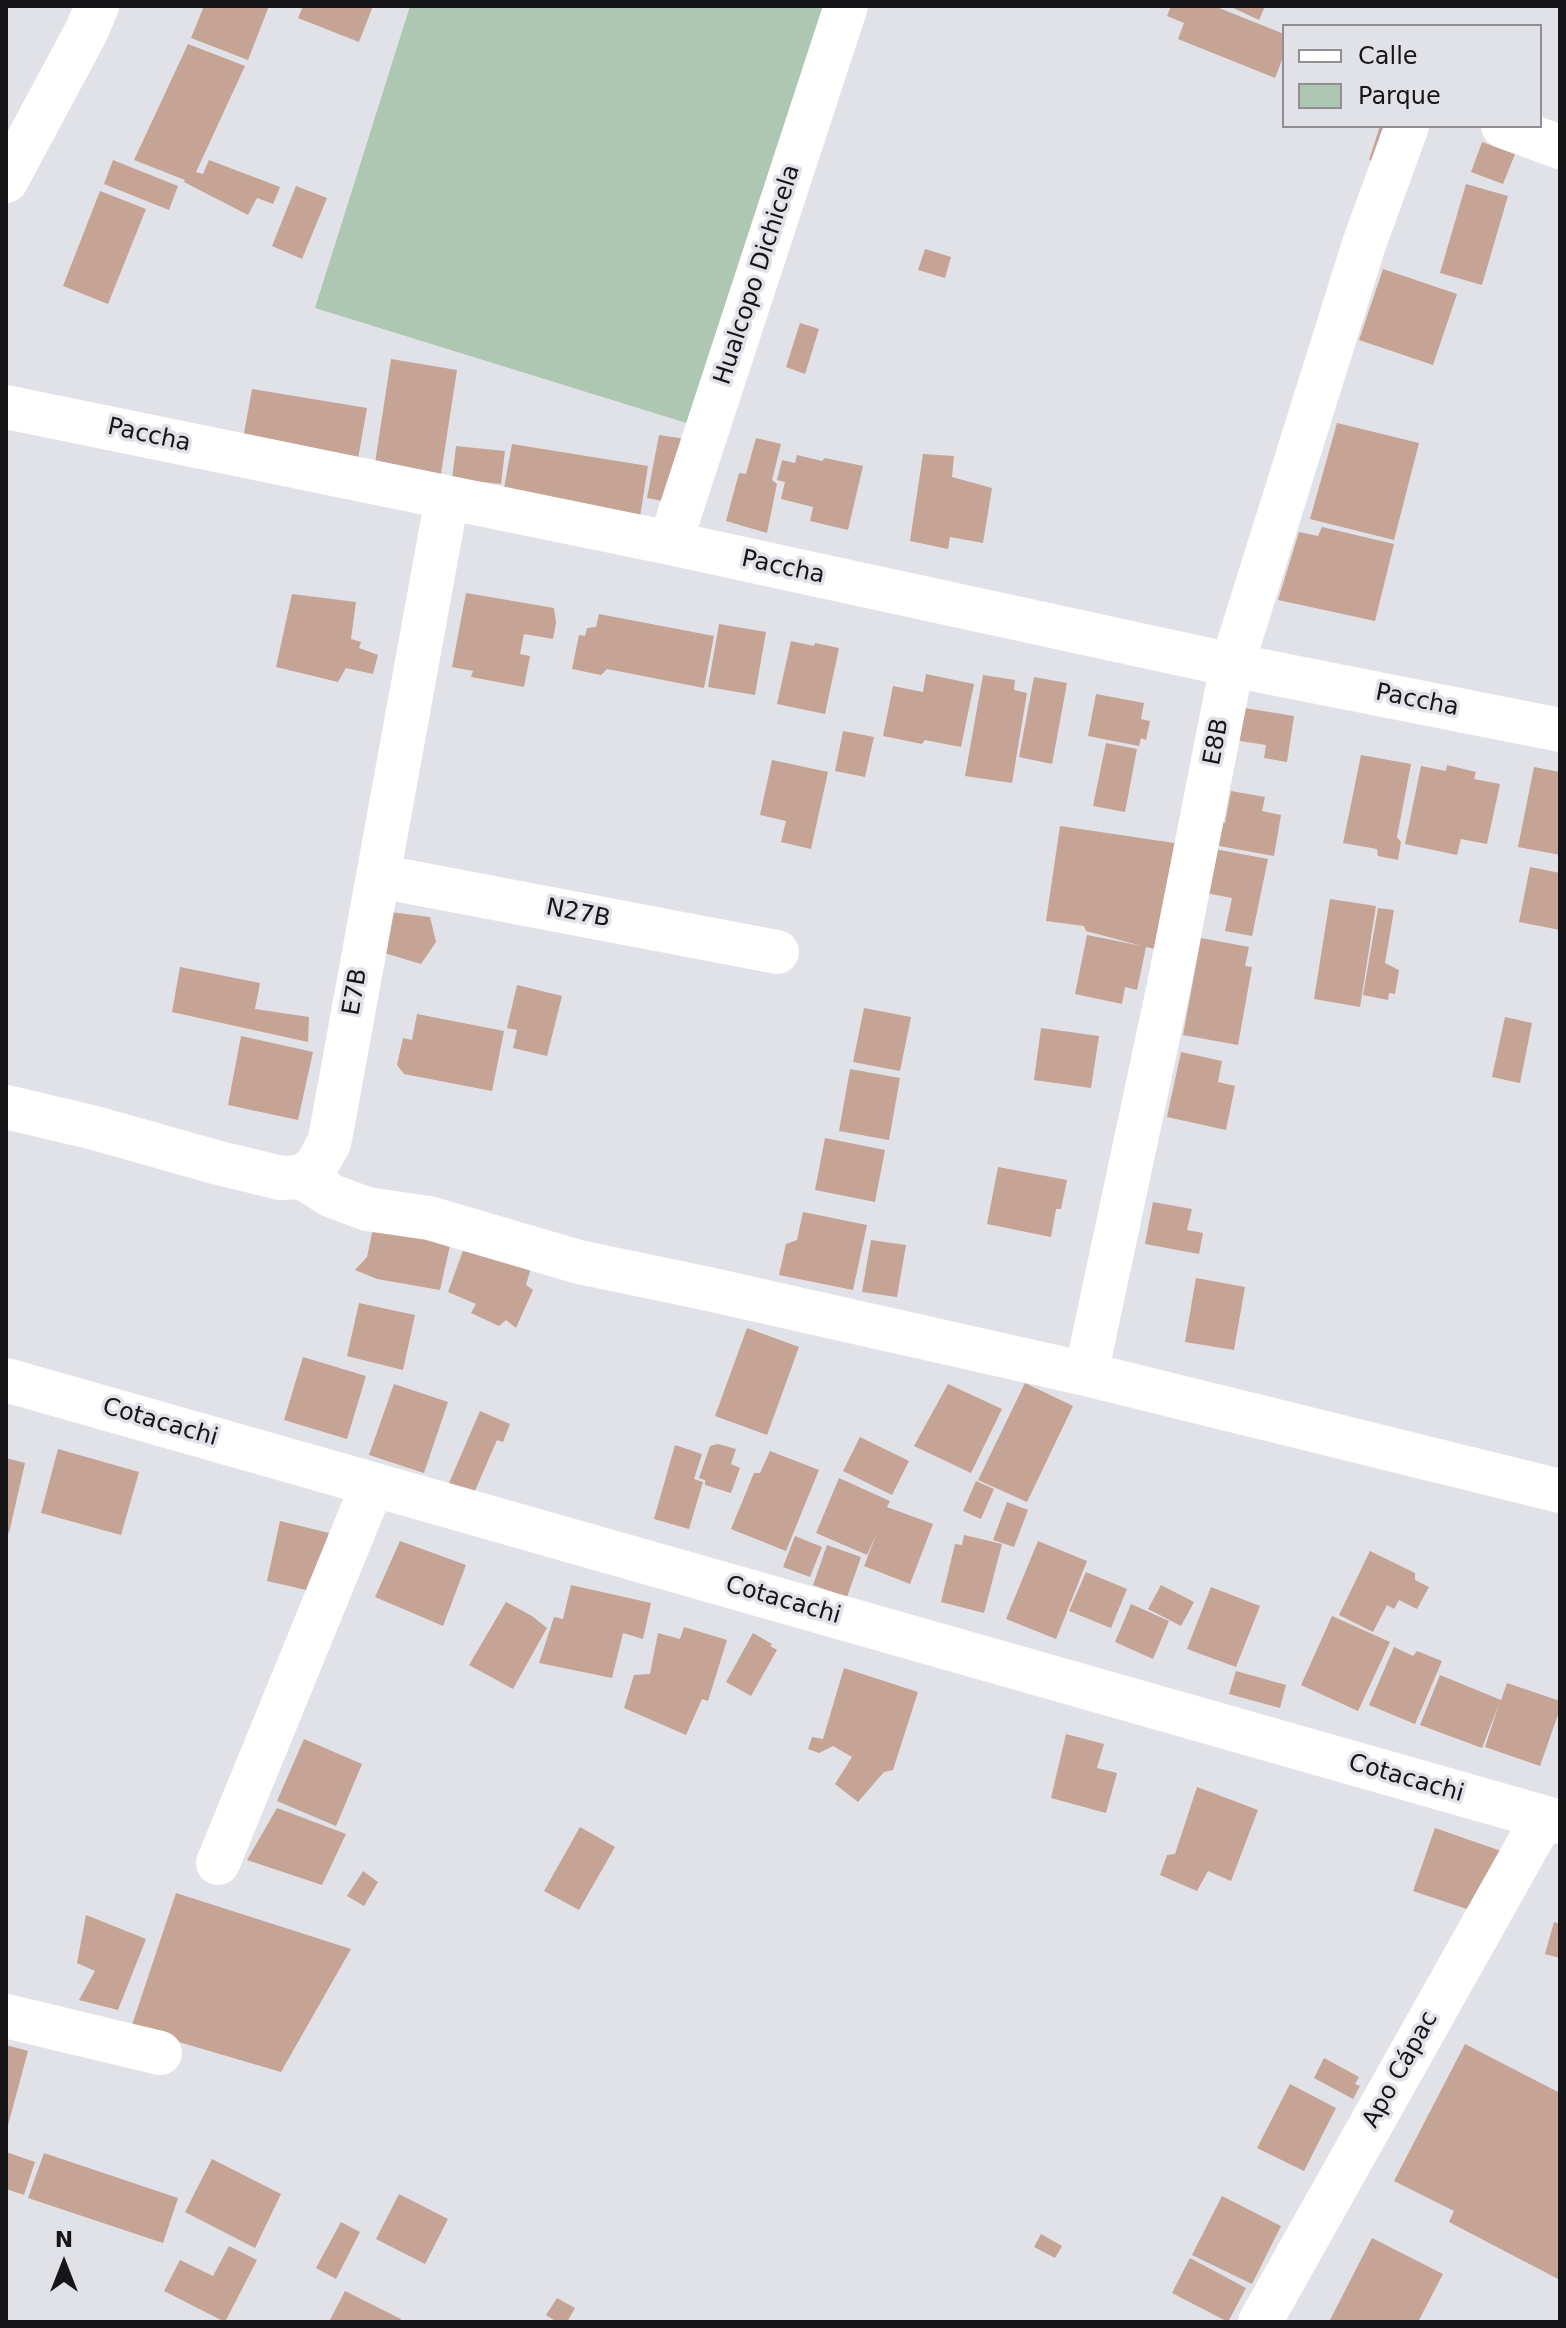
<!DOCTYPE html>
<html>
<head>
<meta charset="utf-8">
<style>
	body { margin:0 }
	#map { position:relative; width:1566px; height:2328px; overflow:hidden; background:#e1e2e7; font-family:"DejaVu Sans",sans-serif }
	canvas { display:block }
	.frame { position:absolute; inset:0; border:8px solid #161618; pointer-events:none }
	.legend { position:absolute; left:1282px; top:24px; width:260px; height:104px; box-sizing:border-box; background:#e1e2e7; border:2px solid #909094; margin:0; padding:10px 14px; list-style:none; font-size:24px; color:#161618 }
	.legend li { display:flex; align-items:center; gap:16px; height:40px }
	.legend b { width:40px; border:2px solid #909094 }
	.north { position:absolute; left:24px; top:2224px; width:80px; height:80px; -webkit-text-stroke:6px #e1e2e7; paint-order:stroke; rotate:0deg; font-size:22px; font-weight:700; line-height:32px; text-align:center; color:#161618 }
	.north::after { content:''; display:block; margin:auto; width:28px; height:36px; background:#161618; clip-path:polygon(50% 0,100% 100%,50% 72%,0 100%) }
</style>
</head>
<body>
<div id="map">
<canvas width="1566" height="2328"></canvas>
<div class="frame"></div>
<ul class="legend">
<li><b style="height:10px;background:#fff"></b>Calle</li>
<li><b style="height:22px;background:#aec7b2"></b>Parque</li>
</ul>
<div class="north">N</div>
</div>
<script>
const context = document.querySelector('canvas').getContext('2d');
context.lineJoin = 'round';
function fillPath(path, color) { context.fillStyle = color; context.fill(path, 'evenodd'); }
const shape = rows => new Path2D(rows.map(r => 'M' + r).join(''));
function trace(path, color, width, dash) { context.strokeStyle = color; context.lineWidth = width; context.lineCap = dash ? 'butt' : 'round'; context.setLineDash(dash || []); context.stroke(path); }
function write(font, color, halo, rows, align = 'center') {
  context.font = font + ' "DejaVu Sans",sans-serif'; context.lineWidth = 7; context.setLineDash([]); context.textBaseline = 'middle'; context.strokeStyle = halo; context.fillStyle = color; for (const [text, x, y, turn = 0] of rows) {
    context.save(); context.translate(x, y); context.rotate((+turn || 0) * Math.PI / 180); context.textAlign = isNaN(turn) ? turn : align; if (halo) context.strokeText(text, 0, 0); context.fillText(text, 0, 0); context.restore();
  }
}
fillPath(shape([
	[410,6,825,6,693,425,315,308]
]), '#aec7b2');
fillPath(shape([
	[204,6,269,6,248,60,191,38],
	[303,6,373,6,359,42,298,18],
	[1171,6,1214,6,1284,34,1284,55,1275,78,1178,39,1184,23,1167,16],
	[1229,6,1265,6,1259,20],
	[188,44,245,66,196,172,203,174,209,160,280,187,273,204,257,198,248,215,184,182,185,180,134,160],
	[1380,126,1398,126,1385,165,1369,160],
	[1482,142,1515,154,1503,184,1471,172],
	[113,160,178,186,169,210,104,184],
	[1466,184,1508,196,1482,285,1440,273],
	[296,186,327,198,302,259,272,246],
	[100,191,146,209,108,304,63,286],
	[925,249,951,257,945,278,918,270],
	[1383,269,1457,294,1433,365,1359,340],
	[800,323,819,329,805,374,786,367],
	[391,359,457,370,441,474,375,463],
	[252,389,367,408,358,459,243,439],
	[1337,423,1419,443,1394,540,1310,519],
	[659,435,686,439,674,503,647,498],
	[756,438,781,444,772,480,777,484,767,533,726,521,739,473,746,474],
	[512,444,648,466,640,517,503,494],
	[456,446,505,451,501,484,452,479],
	[923,454,954,456,952,477,992,488,983,543,950,537,948,549,910,541],
	[797,455,822,461,825,458,863,466,848,530,810,521,813,507,781,499,785,482,777,480,782,460,795,463],
	[1322,527,1394,544,1375,621,1278,600,1299,532,1318,536],
	[466,593,554,608,556,623,553,639,524,634,520,654,530,656,524,687,471,677,473,671,452,667],
	[292,594,356,602,351,639,361,642,359,648,378,655,373,674,346,668,338,682,276,667],
	[599,614,714,636,704,688,607,669,601,675,572,669,579,635,585,636,587,628,596,627],
	[719,624,766,632,755,695,708,687],
	[791,641,814,646,815,643,839,648,825,714,777,704],
	[926,674,974,684,961,747,925,740,922,744,883,736,893,686,923,692],
	[983,675,1015,680,1014,690,1027,693,1012,783,965,776],
	[1034,677,1067,683,1052,764,1019,757],
	[1096,694,1144,703,1141,719,1150,721,1146,740,1141,738,1139,746,1088,736],
	[1232,706,1294,716,1287,762,1264,758,1266,745,1227,739],
	[843,731,874,737,865,777,835,771],
	[1106,743,1137,749,1125,812,1093,806],
	[1361,755,1411,764,1397,837,1401,842,1398,860,1378,856,1377,849,1343,843],
	[772,760,828,772,811,849,781,842,786,821,760,815],
	[1447,765,1476,772,1474,779,1500,784,1487,844,1461,839,1457,855,1405,844,1421,766,1446,771],
	[1534,767,1560,772,1560,855,1518,847],
	[1231,791,1265,797,1262,811,1281,815,1274,856,1203,843,1208,820,1225,823],
	[1060,826,1181,844,1160,950,1146,947,1137,990,1125,987,1122,1004,1075,994,1087,935,1142,946,1086,931,1084,926,1046,921],
	[1204,847,1268,859,1252,936,1225,931,1232,898,1195,891],
	[1530,867,1560,873,1560,930,1519,922],
	[1330,899,1376,906,1360,1007,1314,999],
	[1378,908,1394,910,1385,963,1399,970,1395,994,1389,993,1388,1000,1363,995],
	[390,912,430,917,436,942,421,964,381,952],
	[1201,938,1249,947,1245,966,1252,967,1238,1045,1183,1035],
	[180,967,260,983,255,1009,309,1017,308,1042,172,1012],
	[517,985,562,996,547,1056,513,1048,517,1030,507,1028],
	[864,1008,911,1017,900,1071,853,1062],
	[417,1014,504,1031,492,1091,404,1074,397,1065,403,1038,412,1040],
	[1505,1017,1532,1023,1520,1083,1492,1077],
	[1041,1028,1099,1036,1091,1088,1034,1080],
	[241,1036,313,1052,298,1120,228,1105],
	[1181,1052,1222,1061,1218,1082,1235,1086,1226,1130,1167,1117],
	[850,1069,900,1078,889,1140,839,1131],
	[825,1138,885,1150,875,1202,815,1190],
	[998,1167,1067,1180,1061,1209,1056,1209,1051,1237,987,1224],
	[1153,1202,1192,1209,1187,1230,1203,1233,1199,1254,1145,1244],
	[803,1212,867,1225,853,1290,779,1275,786,1244,797,1240],
	[376,1214,453,1232,440,1290,377,1279,355,1270,367,1257],
	[468,1237,534,1257,526,1285,533,1290,516,1328,506,1320,499,1326,471,1313,476,1304,448,1292],
	[871,1240,906,1245,897,1297,862,1292],
	[1196,1278,1245,1287,1234,1350,1185,1342],
	[359,1303,415,1315,403,1370,347,1356],
	[747,1328,799,1347,767,1435,715,1416],
	[303,1357,366,1376,347,1439,284,1420],
	[1025,1383,1073,1406,1027,1502,978,1480],
	[394,1384,448,1402,424,1473,369,1455],
	[948,1384,1002,1409,971,1473,914,1446],
	[480,1411,510,1424,503,1442,497,1440,474,1493,449,1483],
	[860,1437,909,1461,892,1495,843,1471],
	[718,1444,736,1449,731,1464,740,1468,731,1493,705,1485,705,1480,699,1478,710,1446],
	[675,1445,702,1454,694,1479,703,1482,689,1529,654,1519],
	[58,1449,139,1472,121,1535,41,1513],
	[770,1451,819,1470,786,1551,731,1529,754,1473,760,1473],
	[6,1458,25,1463,9,1533,6,1532],
	[839,1478,890,1501,887,1507,933,1524,910,1584,864,1566,877,1533,867,1555,816,1533],
	[976,1481,994,1489,981,1519,963,1511],
	[1007,1502,1028,1510,1014,1547,993,1540],
	[280,1521,329,1533,315,1592,267,1581],
	[964,1535,1002,1544,984,1613,941,1602,955,1544,962,1545],
	[795,1536,822,1547,810,1577,783,1567],
	[400,1541,466,1565,443,1626,375,1597],
	[1038,1541,1087,1561,1056,1639,1006,1619],
	[827,1545,861,1557,847,1597,813,1585],
	[1370,1551,1415,1573,1415,1580,1429,1587,1417,1609,1399,1600,1394,1609,1387,1605,1373,1632,1339,1615],
	[1086,1572,1127,1589,1111,1628,1069,1611],
	[571,1585,651,1603,643,1639,623,1633,612,1678,539,1663,554,1617,563,1619],
	[1161,1585,1194,1602,1181,1626,1148,1609],
	[1211,1587,1260,1606,1236,1667,1187,1649],
	[506,1602,532,1616,547,1628,513,1689,469,1665],
	[1131,1604,1169,1621,1153,1659,1115,1642],
	[1332,1616,1390,1642,1358,1711,1301,1685],
	[684,1627,727,1640,708,1701,702,1699,686,1735,624,1708,634,1675,650,1674,658,1633,680,1639],
	[753,1633,772,1644,770,1646,777,1650,751,1696,726,1682],
	[1394,1647,1413,1656,1417,1651,1442,1661,1415,1724,1369,1705],
	[844,1668,918,1692,893,1770,884,1772,858,1802,835,1784,852,1757,833,1746,819,1753,808,1749,812,1737,823,1739],
	[1236,1671,1286,1685,1280,1708,1229,1694],
	[1440,1675,1501,1700,1507,1683,1560,1701,1560,1709,1540,1766,1485,1747,1499,1704,1482,1748,1420,1725],
	[1066,1734,1104,1744,1097,1768,1117,1773,1106,1813,1051,1798],
	[304,1739,362,1764,336,1826,277,1801],
	[1197,1787,1258,1810,1231,1881,1208,1871,1197,1891,1160,1875,1167,1855,1175,1854],
	[277,1808,346,1834,322,1885,247,1860],
	[580,1827,615,1847,579,1910,544,1891],
	[1435,1828,1504,1852,1482,1914,1413,1891],
	[363,1871,378,1882,364,1906,347,1896],
	[176,1893,351,1949,281,2072,131,2028],
	[86,1915,146,1939,118,2010,79,2000,95,1971,77,1963],
	[1554,1922,1560,1924,1560,1958,1545,1954],
	[1465,2044,1560,2093,1560,2280,1449,2222,1454,2211,1394,2181],
	[6,2045,28,2051,7,2129,6,2129],
	[1324,2058,1359,2077,1355,2084,1360,2086,1353,2099,1314,2078],
	[1290,2084,1336,2108,1304,2171,1257,2148],
	[6,2152,35,2162,24,2195,6,2189],
	[44,2153,178,2198,163,2243,28,2198],
	[212,2159,281,2194,255,2248,185,2212],
	[399,2194,448,2219,425,2264,376,2239],
	[1222,2196,1281,2226,1252,2284,1192,2255],
	[341,2222,360,2232,336,2279,316,2268],
	[1041,2234,1062,2246,1055,2258,1034,2247],
	[1372,2238,1443,2274,1418,2322,1329,2322],
	[229,2246,257,2260,225,2322,164,2291,180,2260,213,2276],
	[1190,2258,1246,2288,1228,2322,1172,2293],
	[345,2291,401,2319,399,2322,329,2322],
	[557,2298,575,2308,567,2322,557,2322,546,2315]
]), '#c5a395');
trace(shape([
	[1503,126,1560,147],
	[6,181,86,32,97,6],
	[6,407,670,543,1232,665,1560,730],
	[670,543,846,6],
	[378,876,777,952],
	[6,1107,95,1128,215,1162,281,1178,302,1177,316,1166,329,1143,333,1123,447,498],
	[302,1177,332,1196,367,1209,429,1218,579,1262,704,1288,1086,1374,1560,1491],
	[1086,1374,1168,990,1232,665,1364,244,1407,126],
	[6,1380,1560,1822],
	[218,1863,373,1484],
	[6,2016,160,2053],
	[1260,2322,1543,1818]
]), '#fff', 44);
write('24px', '#161618', '#e1e2e7', [
	["Hualcopo Dichicela",758,275,-72],
	["Paccha",149,436,12],
	["Paccha",783,568,12],
	["Paccha",1417,701,11],
	["E8B",1217,742,-79],
	["N27B",578,914,11],
	["E7B",356,992,-80],
	["Cotacachi",160,1423,16],
	["Cotacachi",783,1601,16],
	["Cotacachi",1406,1779,16],
	["Apo Cápac",1401,2070,-61]
]);
</script>
</body>
</html>
